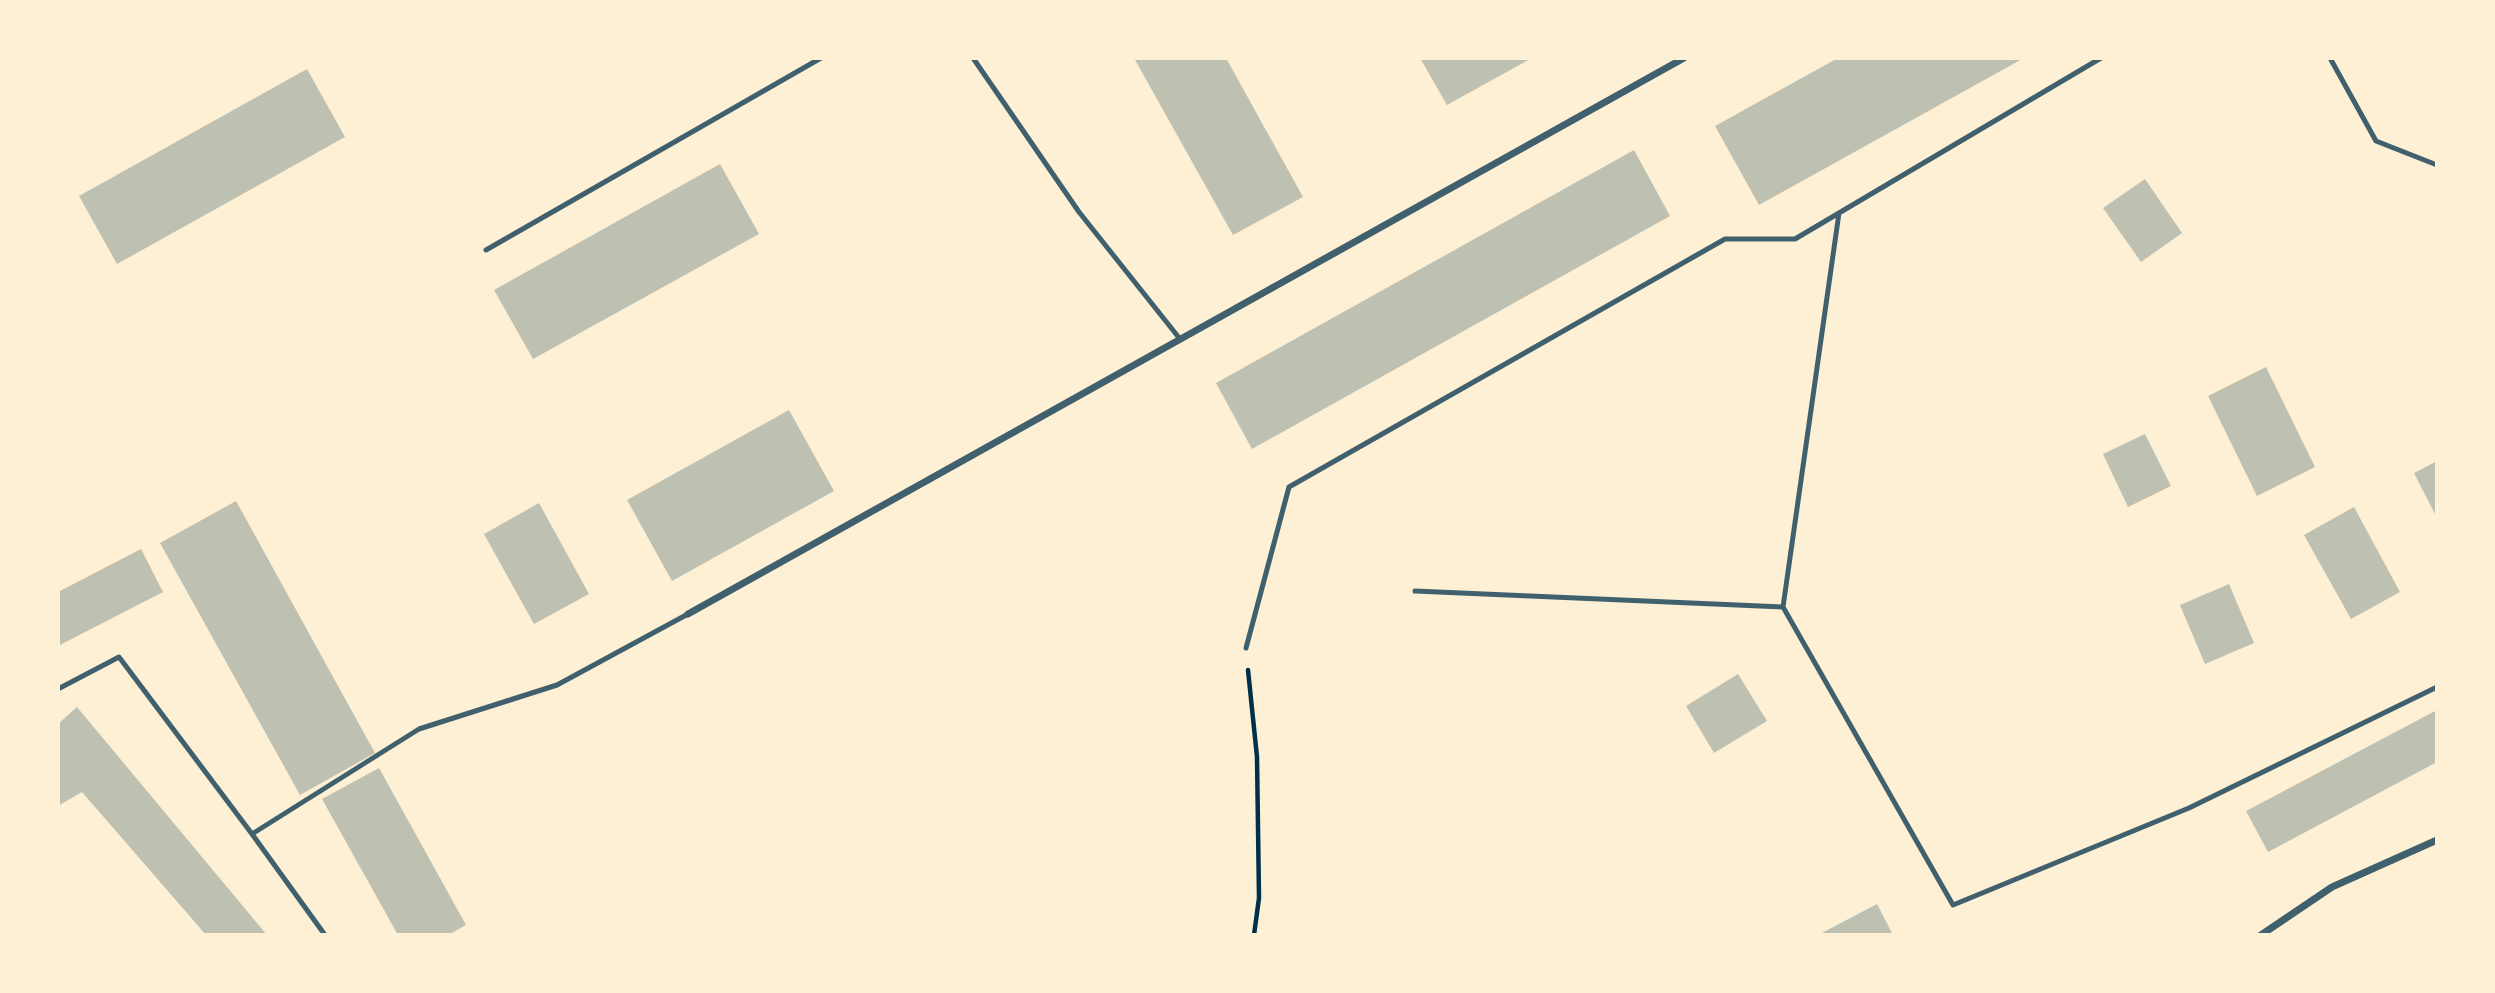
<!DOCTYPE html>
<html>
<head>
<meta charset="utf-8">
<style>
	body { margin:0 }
	#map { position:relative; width:2495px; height:993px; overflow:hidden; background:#fdf0d5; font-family:"Crimson Pro",serif }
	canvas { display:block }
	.frame { position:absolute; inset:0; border:60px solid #fdf0d5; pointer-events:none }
</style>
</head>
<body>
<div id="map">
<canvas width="2495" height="993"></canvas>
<div class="frame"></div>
</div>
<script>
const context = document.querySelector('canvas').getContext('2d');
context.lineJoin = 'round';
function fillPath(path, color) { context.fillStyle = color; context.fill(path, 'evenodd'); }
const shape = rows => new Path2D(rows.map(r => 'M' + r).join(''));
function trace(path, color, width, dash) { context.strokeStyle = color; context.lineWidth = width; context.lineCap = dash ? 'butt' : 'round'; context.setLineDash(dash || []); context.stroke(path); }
fillPath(shape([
	[1134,58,1226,58,1303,197,1233,235],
	[1420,58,1532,58,1447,105],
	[1838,58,2024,58,1759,205,1715,126],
	[307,69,345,137,117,264,79,196],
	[1634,150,1670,216,1252,449,1216,383],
	[720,164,759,234,533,359,494,290],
	[2145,179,2182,233,2141,262,2103,208],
	[2266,367,2315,467,2257,496,2208,396],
	[789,410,834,491,672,581,627,500],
	[2145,434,2171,486,2128,507,2103,454],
	[2437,461,2437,518,2414,473],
	[236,501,375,753,300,795,160,543],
	[539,503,589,594,534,624,484,534],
	[2354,507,2400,592,2351,619,2304,535],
	[141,549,163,592,58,646,58,592],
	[2229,584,2254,643,2205,664,2180,605],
	[1738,674,1767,721,1714,753,1686,706],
	[77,707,267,935,206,935,82,792,58,806,58,724],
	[2437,710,2437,762,2268,852,2246,811],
	[379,768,466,925,448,935,398,935,322,799],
	[1877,904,1893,935,1818,935]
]), '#bec0b2');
trace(shape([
	[1248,670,1257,757,1259,898,1254,935]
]), '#003049', 4.5);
trace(shape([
	[973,58,1079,212,1180,339],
	[2330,58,2376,141,2437,165],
	[1839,213,1783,607,1953,905,2189,808,2437,687],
	[486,250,821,58],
	[1415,591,1783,607],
	[1246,648,1289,487,1725,239,1795,239,2101,58],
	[58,689,119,657,252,834,419,729,557,685,688,614],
	[252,834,325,935]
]), '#3f606c', 5);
trace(shape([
	[688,614,1684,58],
	[2261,935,2332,887,2437,840]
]), '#3f606c', 7);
</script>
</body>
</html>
